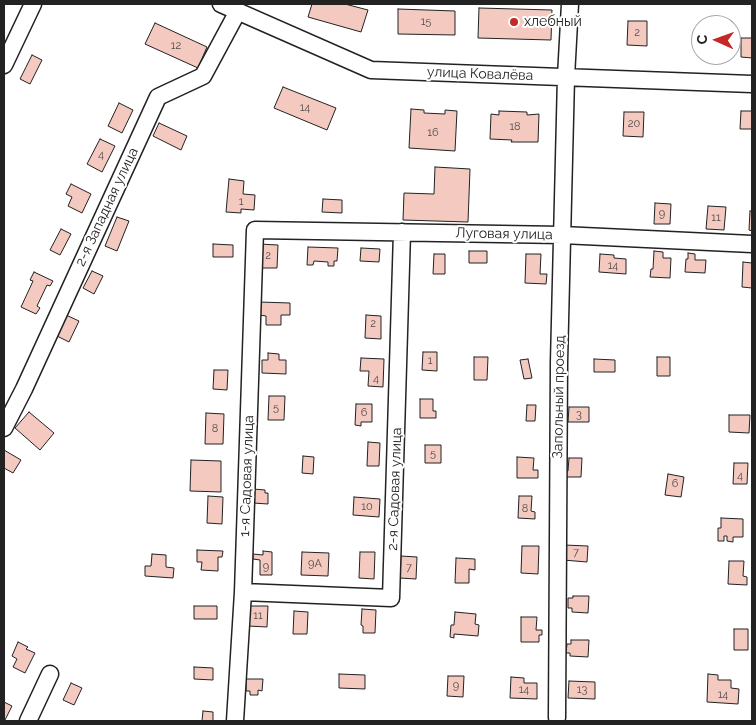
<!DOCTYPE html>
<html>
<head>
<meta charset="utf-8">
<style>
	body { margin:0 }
	#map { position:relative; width:756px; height:725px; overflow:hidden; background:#fff; font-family:Raleway,sans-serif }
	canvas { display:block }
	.frame { position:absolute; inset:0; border:5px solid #222; pointer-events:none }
	.north { position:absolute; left:691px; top:15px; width:50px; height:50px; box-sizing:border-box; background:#fff; border:1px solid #a7a7a7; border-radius:50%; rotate:272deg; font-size:14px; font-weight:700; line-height:20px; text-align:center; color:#222 }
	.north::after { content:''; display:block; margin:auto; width:18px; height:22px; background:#c62828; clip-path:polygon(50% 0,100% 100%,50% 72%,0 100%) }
</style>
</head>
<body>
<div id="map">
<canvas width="756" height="725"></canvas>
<div class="frame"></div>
<div class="north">С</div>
</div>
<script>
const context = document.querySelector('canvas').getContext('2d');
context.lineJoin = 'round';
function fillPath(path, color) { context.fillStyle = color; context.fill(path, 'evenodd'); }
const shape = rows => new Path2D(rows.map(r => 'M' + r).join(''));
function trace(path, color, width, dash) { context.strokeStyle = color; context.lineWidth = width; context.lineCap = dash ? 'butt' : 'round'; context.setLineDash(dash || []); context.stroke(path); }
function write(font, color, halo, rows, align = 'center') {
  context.font = font + ' Raleway,sans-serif'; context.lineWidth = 4; context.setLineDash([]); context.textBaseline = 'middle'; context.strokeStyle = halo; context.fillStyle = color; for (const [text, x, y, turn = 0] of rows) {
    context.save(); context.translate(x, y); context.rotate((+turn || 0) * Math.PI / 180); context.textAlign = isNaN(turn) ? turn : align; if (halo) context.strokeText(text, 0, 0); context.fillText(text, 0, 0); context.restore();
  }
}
const building = shape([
	[312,4,345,4,368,10,361,32,308,17,312,4],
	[479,8,552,10,551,40,478,38,479,8],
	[398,9,455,11,455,35,398,34,398,9],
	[628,21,647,21,647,46,627,45,628,21],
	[155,23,207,47,198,68,145,44,155,23],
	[741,38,752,38,752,58,741,57,741,38],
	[32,55,42,60,30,84,20,79,32,55],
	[283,87,336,108,327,130,274,108,283,87],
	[119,103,133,110,122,133,108,126,119,103],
	[411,109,424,110,424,113,445,114,445,110,457,111,455,151,409,148,411,109],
	[499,111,527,112,527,115,539,114,538,142,511,142,512,140,490,139,491,114,499,115,499,111],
	[741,111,752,111,752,129,740,129,741,111],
	[624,112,644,112,643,137,623,136,624,112],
	[159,123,187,136,181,150,153,136,159,123],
	[100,139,115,146,102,172,87,164,100,139],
	[435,167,470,169,468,222,403,220,404,193,434,194,435,167],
	[229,179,244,181,243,194,255,195,254,210,241,209,241,213,226,212,229,179],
	[71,184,91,194,82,213,68,206,72,197,66,194,71,184],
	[323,199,342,200,342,213,322,212,323,199],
	[655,203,671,204,670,224,654,224,655,203],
	[708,206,726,207,724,230,706,229,708,206],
	[750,211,752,211,752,231,749,230,750,211],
	[117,217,129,221,117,251,105,246,117,217],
	[61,229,71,234,60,255,50,250,61,229],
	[213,244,233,245,233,257,213,257,213,244],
	[259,244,278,245,277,268,258,268,259,244],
	[308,247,338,248,337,261,334,261,334,266,328,266,328,262,314,261,313,265,307,265,308,247],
	[361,248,380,249,379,262,360,261,361,248],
	[469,251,487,251,487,263,469,263,469,251],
	[654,251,663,252,663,258,671,258,670,278,650,277,651,269,653,269,654,251],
	[688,253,695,254,695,260,706,260,705,273,685,272,686,259,688,259,688,253],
	[434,254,445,254,445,274,433,274,434,254],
	[526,254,541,254,540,274,547,274,546,284,525,283,526,254],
	[600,254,614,255,614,258,626,259,626,274,599,272,600,254],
	[743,262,752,263,752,288,742,287,743,262],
	[92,271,103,276,94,294,83,288,92,271],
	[34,272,53,281,50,286,47,285,37,306,40,308,36,314,21,307,33,281,30,280,34,272],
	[259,302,290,303,290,315,281,315,281,325,266,325,266,316,259,315,259,302],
	[66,315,79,321,69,342,53,334,66,315],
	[366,315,381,316,381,339,365,338,366,315],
	[423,352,437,352,437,371,422,370,423,352],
	[268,353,279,354,279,360,286,360,286,374,262,373,262,360,268,360,268,353],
	[474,357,488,357,487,380,474,380,474,357],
	[657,357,670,357,670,376,657,376,657,357],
	[361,358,384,359,383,387,368,386,369,371,360,371,361,358],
	[528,359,532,378,524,379,520,360,528,359],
	[594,359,615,360,615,372,594,372,594,359],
	[214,370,228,370,227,390,213,389,214,370],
	[269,396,285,396,284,420,268,420,269,396],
	[420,399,433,399,433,411,436,411,436,418,420,418,420,399],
	[356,404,372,404,372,422,361,422,361,426,355,425,356,404],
	[527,405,536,405,535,421,526,421,527,405],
	[569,407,589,407,589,422,568,422,569,407],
	[29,412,54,433,40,450,15,428,29,412],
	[206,413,224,414,223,444,205,444,206,413],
	[729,415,750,415,749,433,729,432,729,415],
	[368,442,380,443,379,466,367,466,368,442],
	[425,445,441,445,441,463,425,463,425,445],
	[4,450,21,460,13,473,4,468,4,450],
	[303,456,314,457,313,474,302,473,303,456],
	[517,457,534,458,533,470,538,470,538,478,517,478,517,457],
	[569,458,582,458,581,477,566,477,566,471,568,471,569,458],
	[191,460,221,461,221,492,190,491,191,460],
	[734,463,748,463,747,484,733,484,734,463],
	[668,474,684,477,681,497,665,495,668,474],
	[253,489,265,490,265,493,268,493,268,504,253,503,253,489],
	[208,496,223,497,222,524,207,523,208,496],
	[519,496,532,496,531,511,535,512,535,519,518,518,519,496],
	[354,497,380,499,379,517,353,515,354,497],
	[721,518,743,519,743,537,733,537,733,542,727,541,727,536,724,536,724,541,718,541,718,528,721,528,721,518],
	[564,545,588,546,587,562,563,560,564,545],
	[522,546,539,546,538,574,521,573,522,546],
	[197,550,223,551,222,557,218,557,218,571,201,570,202,562,197,562,197,550],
	[263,551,272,552,272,575,260,575,260,560,253,559,253,554,263,555,263,551],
	[302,552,329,553,328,576,301,575,302,552],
	[360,552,375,552,374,579,359,578,360,552],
	[152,554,166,555,166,567,174,568,173,578,145,576,145,566,151,566,152,554],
	[401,556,417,557,416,579,400,578,401,556],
	[456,558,475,559,475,570,469,569,469,583,455,583,456,558],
	[729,561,744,561,743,576,747,577,747,585,728,584,729,561],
	[573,596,589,596,588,613,572,612,572,608,568,608,568,598,573,598,573,596],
	[194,606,217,606,217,619,194,619,194,606],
	[249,606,268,606,267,627,248,626,249,606],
	[362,609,376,610,375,633,363,633,363,626,361,625,362,609],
	[294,611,308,612,307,634,293,634,294,611],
	[455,612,476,614,475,624,479,625,478,636,454,634,454,638,450,637,451,625,454,625,455,612],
	[521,617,537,617,536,630,542,630,542,635,539,635,539,642,521,642,521,617],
	[734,629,748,629,748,650,734,650,734,629],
	[571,640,589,640,588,657,570,656,570,653,566,653,567,644,571,644,571,640],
	[18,642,28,647,26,649,35,653,25,673,13,667,17,659,12,656,18,642],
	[194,667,213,668,213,680,194,679,194,667],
	[339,674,365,675,365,689,339,688,339,674],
	[708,674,718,675,718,680,731,680,731,688,739,689,738,704,707,702,708,674],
	[448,676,464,676,463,697,447,696,448,676],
	[511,677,524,678,524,683,537,683,537,699,510,698,511,677],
	[246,679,263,679,262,691,258,690,258,695,250,695,250,691,246,691,246,679],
	[569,681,595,682,595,699,568,698,569,681],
	[71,683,82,688,74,705,63,700,71,683],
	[4,702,12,706,5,720,4,720,4,702],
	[203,711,213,712,213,721,202,721,203,711]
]);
fillPath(building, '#f3c9c0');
trace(building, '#222', 1);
const minor = shape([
	[221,4,371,70,752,84],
	[4,65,33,4],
	[4,428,24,389,158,97,203,76,238,11],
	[243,592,391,598,402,232],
	[557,718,559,362,566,77,570,4],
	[28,721,50,674],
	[235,721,243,592,255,230,562,235,752,244]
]);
trace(minor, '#222', 19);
trace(minor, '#fff', 16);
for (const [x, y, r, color] of [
	[514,22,5,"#c62828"]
]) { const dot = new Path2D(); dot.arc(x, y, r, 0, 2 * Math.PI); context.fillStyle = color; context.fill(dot); trace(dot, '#fff', 2); }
write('11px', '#564c4a', null, [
	["15",426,22],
	["2",637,33],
	["12",176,46],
	["14",305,108],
	["20",634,124],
	["18",515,127],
	["16",433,133],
	["4",101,155],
	["1",241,202],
	["9",662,214],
	["11",716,218],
	["2",268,256],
	["14",613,266],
	["2",373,324],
	["1",430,361],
	["4",376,379],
	["5",276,408],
	["6",364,413],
	["3",579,415],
	["8",215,429],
	["5",433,454],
	["4",740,476],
	["6",675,484],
	["10",367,507],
	["8",525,509],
	["7",576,553],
	["9А",315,564],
	["9",266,567],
	["7",409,568],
	["11",258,616],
	["9",456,686],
	["14",524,690],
	["13",582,690],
	["14",723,695]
]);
write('14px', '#222', '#fff', [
	["хлебный",524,22]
], 'left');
write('14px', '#222', '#fff', [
	["улица Ковалёва",480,74,2],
	["2-я Западная улица",107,207,-65],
	["Луговая улица",504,234,1],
	["Запольный проезд",559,397,-89],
	["1-я Садовая улица",247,476,-88],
	["2-я Садовая улица",395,489,-88]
]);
</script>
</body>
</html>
